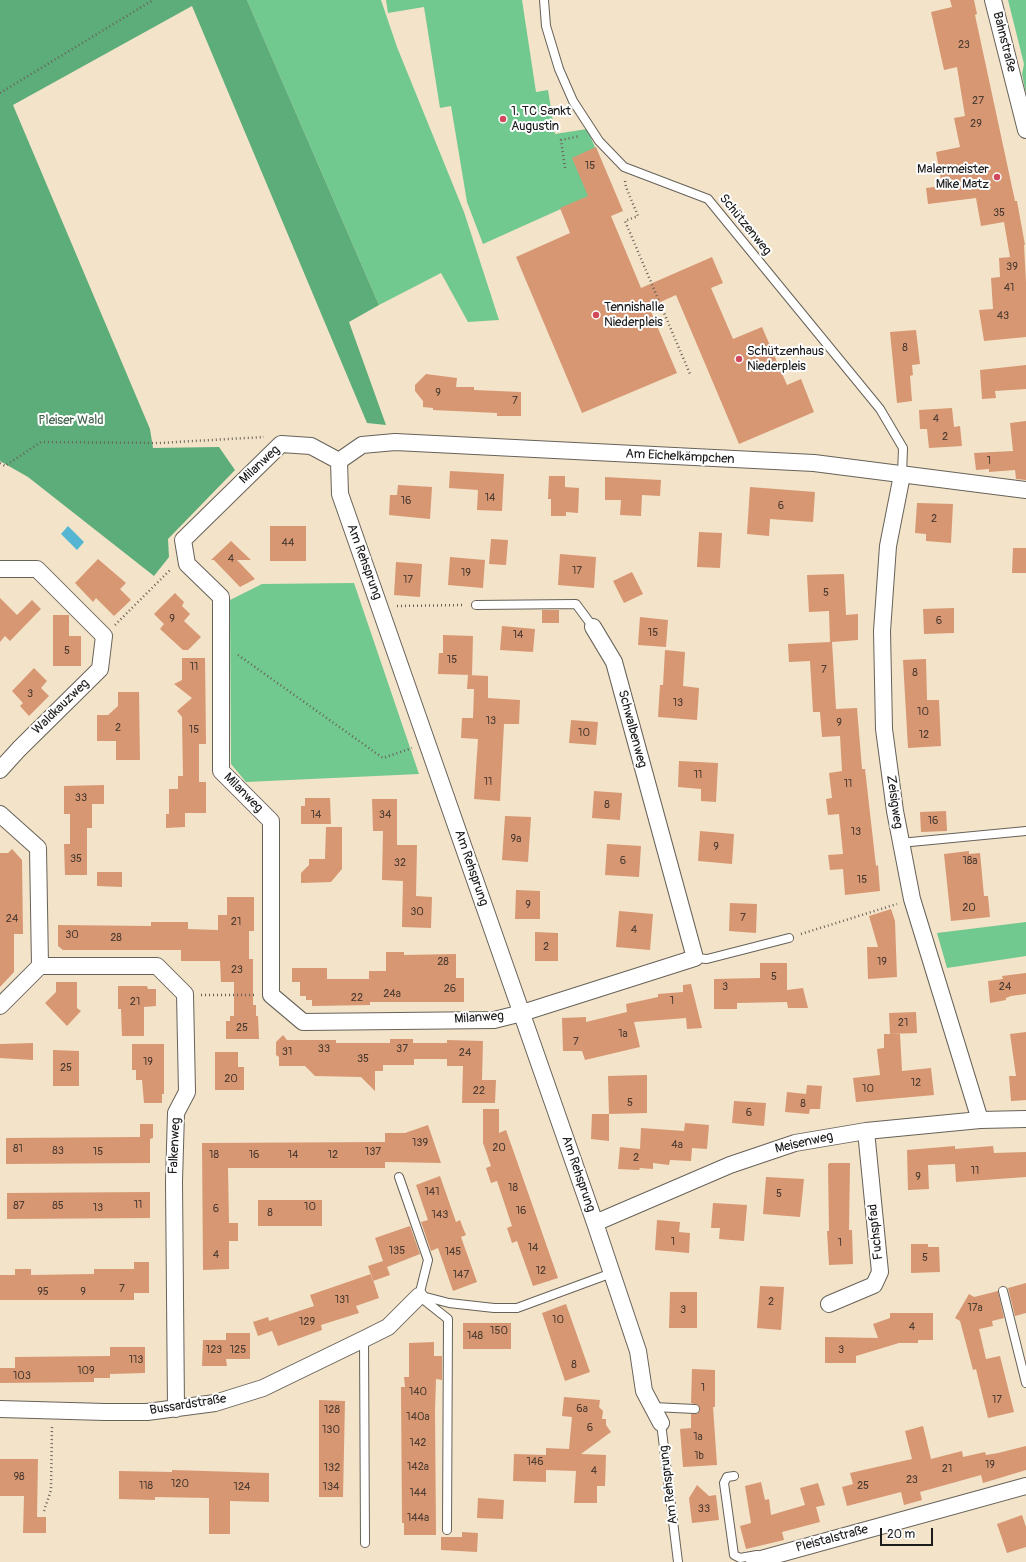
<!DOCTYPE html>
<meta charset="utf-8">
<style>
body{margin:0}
#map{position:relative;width:1026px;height:1562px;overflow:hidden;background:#f3e3c9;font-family:Pangolin,sans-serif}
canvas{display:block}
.scale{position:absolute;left:880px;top:1528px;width:53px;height:18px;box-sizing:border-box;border:2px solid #1c1c1c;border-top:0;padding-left:5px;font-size:12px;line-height:14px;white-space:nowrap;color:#1c1c1c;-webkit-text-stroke:3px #fff;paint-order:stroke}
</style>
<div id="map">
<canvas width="1026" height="1562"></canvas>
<div class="scale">20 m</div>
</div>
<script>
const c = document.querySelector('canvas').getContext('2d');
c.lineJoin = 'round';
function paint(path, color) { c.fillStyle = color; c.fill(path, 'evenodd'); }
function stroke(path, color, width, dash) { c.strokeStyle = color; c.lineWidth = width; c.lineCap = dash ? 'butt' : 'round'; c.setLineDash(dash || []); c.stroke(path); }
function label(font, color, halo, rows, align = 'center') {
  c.font = font + ' Pangolin,sans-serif'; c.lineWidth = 4; c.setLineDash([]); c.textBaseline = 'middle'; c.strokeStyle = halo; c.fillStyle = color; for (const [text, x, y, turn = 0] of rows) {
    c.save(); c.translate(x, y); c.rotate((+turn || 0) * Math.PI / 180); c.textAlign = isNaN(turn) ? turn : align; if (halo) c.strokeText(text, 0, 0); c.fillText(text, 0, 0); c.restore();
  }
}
const green = new Path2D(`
 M 247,0 L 381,0 L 397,47 L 464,212 L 499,320 L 468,322 L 441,273 L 379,305 Z
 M 386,0 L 522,0 L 536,92 L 548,90 L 555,134 L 587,129 L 612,186 L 483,244 L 467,202 L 451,106 L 440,108 L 424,7 L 388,13 Z
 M 1008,0 L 1026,0 L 1026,94 L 1022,74 L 1024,64 Z
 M 354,583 L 419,774 L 246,782 L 231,764 L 230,600 L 262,584 Z
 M 1026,922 L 1026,956 L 947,968 L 937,933 Z`);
const forest = new Path2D(`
 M 0,0 L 247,0 L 379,305 L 349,322 L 386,425 L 367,423 L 192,6 L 13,105 L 150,429 L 153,448 L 219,447 L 235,470 L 168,539 L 169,557 L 154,576 L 28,477 L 0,461 Z`);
const water = new Path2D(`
 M 68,526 L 84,542 L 77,550 L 61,534 Z`);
const building = new Path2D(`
 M 950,0 L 974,0 L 977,14 L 975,15 L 1015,201 L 1017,201 L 1025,245 L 1024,245 L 1026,282 L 1026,337 L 984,341 L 979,310 L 993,309 L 991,278 L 1000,277 L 999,258 L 1010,257 L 1004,222 L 981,226 L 976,198 L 928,204 L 926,188 L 942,186 L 936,152 L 960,147 L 954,118 L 965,116 L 957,67 L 944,70 L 931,12 L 952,7 Z
 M 596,147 L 623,211 L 611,216 L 641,288 L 712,257 L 723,283 L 711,288 L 733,339 L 762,327 L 787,385 L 801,379 L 814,412 L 739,444 L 676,295 L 649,307 L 677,373 L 582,413 L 516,257 L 570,233 L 560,208 L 588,196 L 572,158 Z
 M 916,330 L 920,364 L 912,365 L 913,375 L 910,376 L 912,401 L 897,403 L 890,332 Z
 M 1026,365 L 1026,389 L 995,391 L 996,398 L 982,399 L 980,370 Z
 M 426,374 L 457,378 L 456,387 L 474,387 L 474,390 L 521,392 L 521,416 L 497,416 L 497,413 L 433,410 L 433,408 L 423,407 L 423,401 L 415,391 L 415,385 Z
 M 952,408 L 954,427 L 960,426 L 962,446 L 929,448 L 927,429 L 920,429 L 919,410 Z
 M 1026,421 L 1026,480 L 1016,479 L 1015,470 L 989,472 L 989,469 L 976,470 L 974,453 L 1013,451 L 1010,423 Z
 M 450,471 L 504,474 L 502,511 L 477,510 L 478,490 L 449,488 Z
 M 549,476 L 565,476 L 565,487 L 579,488 L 578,513 L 566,512 L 566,516 L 551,516 L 551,499 L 548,499 Z
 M 605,477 L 661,480 L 660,496 L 642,495 L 641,516 L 620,515 L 621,500 L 605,500 Z
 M 398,485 L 432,487 L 430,519 L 389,515 L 390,495 L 397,495 Z
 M 750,487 L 815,492 L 813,522 L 770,519 L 769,536 L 747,534 Z
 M 917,503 L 953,504 L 951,543 L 926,541 L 926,534 L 915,533 Z
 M 270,526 L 306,526 L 306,561 L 270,561 Z
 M 699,532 L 722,533 L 720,568 L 697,567 Z
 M 491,539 L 508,540 L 506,565 L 489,564 Z
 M 231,541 L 251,560 L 237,560 L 255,579 L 240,587 L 214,560 L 211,560 Z
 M 1013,548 L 1026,548 L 1026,573 L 1012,573 Z
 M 560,554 L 596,557 L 594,588 L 558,585 Z
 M 450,557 L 485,560 L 483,588 L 448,585 Z
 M 98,559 L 126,583 L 120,589 L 131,600 L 114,616 L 96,598 L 93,602 L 75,583 Z
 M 396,562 L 422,564 L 420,597 L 394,595 Z
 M 632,572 L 643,594 L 624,603 L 613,581 Z
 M 844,574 L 846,615 L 858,614 L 858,640 L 832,642 L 836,709 L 857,708 L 862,769 L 865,769 L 876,866 L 878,865 L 880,891 L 845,895 L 843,869 L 830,870 L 828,855 L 843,854 L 839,814 L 828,815 L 826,799 L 832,798 L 829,773 L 842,771 L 840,736 L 822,737 L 820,712 L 813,712 L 810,661 L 789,662 L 788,644 L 830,642 L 829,611 L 809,612 L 807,575 Z
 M 175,593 L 184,602 L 182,606 L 190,614 L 184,621 L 201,637 L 188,650 L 183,650 L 160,629 L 164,624 L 154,614 Z
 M 0,598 L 17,615 L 32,600 L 41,609 L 10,641 L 5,636 L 0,642 Z
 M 954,608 L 954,633 L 924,634 L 923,609 Z
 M 542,610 L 559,610 L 559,623 L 542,623 Z
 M 53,615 L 69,615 L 69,636 L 81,636 L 81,666 L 53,666 Z
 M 640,617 L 668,620 L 666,647 L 638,645 Z
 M 502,626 L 535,629 L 533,652 L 500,650 Z
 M 443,635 L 473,636 L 472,675 L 438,674 L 439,653 L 443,653 Z
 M 665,650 L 685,652 L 683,686 L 699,688 L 697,720 L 658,717 L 660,685 L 663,685 Z
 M 182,658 L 205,658 L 206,744 L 199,744 L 199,782 L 206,782 L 206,813 L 185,813 L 185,827 L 166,828 L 166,814 L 169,814 L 169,789 L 178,789 L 178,776 L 183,776 L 182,717 L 177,711 L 192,698 L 174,684 L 182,680 Z
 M 926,659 L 927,700 L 939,700 L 941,746 L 908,748 L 903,660 Z
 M 34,668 L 47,681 L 41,688 L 49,696 L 29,716 L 20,706 L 23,703 L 12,691 Z
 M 468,675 L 488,676 L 488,698 L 520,700 L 519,724 L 504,724 L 500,801 L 474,799 L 478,739 L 461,738 L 462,718 L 473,718 L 474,689 L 467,689 Z
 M 118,692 L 139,692 L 140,760 L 116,760 L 116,741 L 97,741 L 97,715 L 108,715 L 118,706 Z
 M 571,720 L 598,722 L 596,745 L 569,743 Z
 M 679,761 L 718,763 L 716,802 L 701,801 L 701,789 L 678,787 Z
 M 104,785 L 104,804 L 92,804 L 92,828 L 87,828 L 87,875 L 65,875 L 64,844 L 70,844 L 70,814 L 64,814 L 64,786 Z
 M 594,791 L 622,793 L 620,820 L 592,818 Z
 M 305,798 L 330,798 L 331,824 L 301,824 L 301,806 L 305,806 Z
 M 372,799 L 397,799 L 397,845 L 417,845 L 416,896 L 432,897 L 431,928 L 402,927 L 403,881 L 382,880 L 383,831 L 373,831 Z
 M 946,811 L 947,831 L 921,832 L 920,812 Z
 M 505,816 L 531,817 L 528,862 L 502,860 Z
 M 326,827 L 342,827 L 342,869 L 331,882 L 301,883 L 301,873 L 309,865 L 309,859 L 325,859 Z
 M 700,831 L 734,834 L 732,864 L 698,861 Z
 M 607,844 L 641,846 L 639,877 L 605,875 Z
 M 12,849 L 22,860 L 23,934 L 14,934 L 14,972 L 0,987 L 0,853 L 8,853 Z
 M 969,851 L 969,854 L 980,853 L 984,896 L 988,896 L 990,917 L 951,921 L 944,854 Z
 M 97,872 L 122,872 L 122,887 L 97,886 Z
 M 516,890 L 540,891 L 540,919 L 515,919 Z
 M 227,897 L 254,897 L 254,931 L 249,931 L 249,959 L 253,959 L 253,1005 L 256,1005 L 256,1016 L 258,1016 L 259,1039 L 226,1039 L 226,1021 L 230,1021 L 230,1016 L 234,1016 L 234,982 L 221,982 L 220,961 L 181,961 L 181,950 L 63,950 L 58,946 L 58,925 L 151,926 L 151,922 L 188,922 L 188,929 L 218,930 L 218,915 L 227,915 Z
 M 730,903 L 757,904 L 756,933 L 729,931 Z
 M 891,909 L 895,921 L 897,977 L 868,979 L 867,947 L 878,947 L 869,916 Z
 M 619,911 L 653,914 L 650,950 L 616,947 Z
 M 535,932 L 558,933 L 558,961 L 535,961 Z
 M 386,952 L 404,952 L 404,955 L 456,954 L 456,978 L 464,978 L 464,1002 L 370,1002 L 370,1005 L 312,1006 L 312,1000 L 306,1000 L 306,996 L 300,996 L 300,982 L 292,982 L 292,968 L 327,968 L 327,979 L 369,979 L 369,971 L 386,971 Z
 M 760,963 L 787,963 L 787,990 L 803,988 L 808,1008 L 788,1008 L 787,1002 L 737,1003 L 737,1009 L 714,1009 L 714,979 L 760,978 Z
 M 1026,973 L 1026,994 L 1011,996 L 1006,998 L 1006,1000 L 990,1003 L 988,981 L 1003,979 L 1002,976 Z
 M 56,982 L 77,982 L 77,1008 L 81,1011 L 67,1026 L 45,1003 L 56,992 Z
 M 691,984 L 702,1028 L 687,1029 L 686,1018 L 634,1022 L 640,1047 L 585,1060 L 582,1051 L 563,1051 L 562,1018 L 586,1017 L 586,1022 L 627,1012 L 626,1004 L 658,997 L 658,994 L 683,992 L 683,985 Z
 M 118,986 L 147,986 L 148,989 L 156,989 L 156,1006 L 144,1007 L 144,1036 L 122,1036 L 121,1009 L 118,1009 Z
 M 916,1012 L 917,1033 L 890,1034 L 889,1013 Z
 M 1026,1032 L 1026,1100 L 1011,1101 L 1009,1076 L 1016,1076 L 1010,1034 Z
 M 884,1034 L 900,1034 L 902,1071 L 931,1068 L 934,1095 L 856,1102 L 853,1078 L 880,1075 L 877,1049 L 884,1048 Z
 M 283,1035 L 287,1040 L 336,1040 L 336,1043 L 390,1043 L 390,1039 L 413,1039 L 413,1043 L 447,1043 L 447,1040 L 483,1041 L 482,1080 L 496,1080 L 495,1103 L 462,1103 L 463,1066 L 447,1066 L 447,1059 L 414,1059 L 414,1065 L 383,1065 L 383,1071 L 375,1071 L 375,1091 L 361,1077 L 315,1076 L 305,1066 L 279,1066 L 279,1057 L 276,1055 L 276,1042 Z
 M 33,1043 L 33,1060 L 0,1058 L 0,1044 Z
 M 132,1044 L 164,1044 L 164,1094 L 162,1094 L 162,1103 L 144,1103 L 142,1080 L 136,1080 L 136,1070 L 132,1070 Z
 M 53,1050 L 79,1051 L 79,1086 L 53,1086 Z
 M 215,1052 L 238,1052 L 238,1067 L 244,1067 L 244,1090 L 215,1090 Z
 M 647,1075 L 647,1113 L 609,1114 L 608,1076 Z
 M 807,1085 L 822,1086 L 820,1109 L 810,1109 L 809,1114 L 785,1112 L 787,1092 L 806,1094 Z
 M 734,1101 L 766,1103 L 764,1126 L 732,1123 Z
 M 483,1109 L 499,1109 L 499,1133 L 506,1130 L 558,1278 L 533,1286 L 517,1241 L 512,1243 L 507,1228 L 512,1226 L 497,1181 L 491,1183 L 486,1168 L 491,1166 L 483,1143 Z
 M 592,1114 L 609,1114 L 609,1141 L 591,1139 Z
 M 685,1123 L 709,1125 L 707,1149 L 692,1148 L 691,1161 L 670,1160 L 669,1165 L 653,1163 L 653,1169 L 640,1168 L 639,1170 L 618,1169 L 620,1147 L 640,1149 L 641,1128 L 684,1131 Z
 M 140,1124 L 153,1124 L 153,1138 L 150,1139 L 150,1163 L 6,1164 L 6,1138 L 140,1137 Z
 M 428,1125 L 441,1163 L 385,1162 L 385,1168 L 228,1168 L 229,1223 L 238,1223 L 238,1241 L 229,1241 L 229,1269 L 203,1270 L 202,1143 L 385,1142 L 385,1133 L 405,1133 Z
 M 955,1146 L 955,1149 L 993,1146 L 994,1153 L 1026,1152 L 1026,1177 L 956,1182 L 955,1164 L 928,1165 L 929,1189 L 908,1190 L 907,1150 Z
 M 829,1163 L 850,1163 L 849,1230 L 852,1230 L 853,1264 L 829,1265 L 827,1231 L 829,1231 L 828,1165 Z
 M 440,1176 L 456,1222 L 460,1220 L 463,1228 L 466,1235 L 461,1237 L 477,1282 L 453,1291 L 438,1248 L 431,1251 L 421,1222 L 428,1220 L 416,1185 Z
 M 766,1177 L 804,1179 L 800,1217 L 763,1214 Z
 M 150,1192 L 150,1218 L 7,1219 L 7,1193 Z
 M 258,1200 L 322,1200 L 322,1226 L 258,1226 Z
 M 713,1203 L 747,1205 L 744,1241 L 719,1239 L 720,1228 L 711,1228 Z
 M 657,1220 L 680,1222 L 679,1232 L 690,1233 L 689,1253 L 655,1250 Z
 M 410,1226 L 420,1254 L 387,1267 L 390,1275 L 373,1281 L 368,1266 L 383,1261 L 375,1238 Z
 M 911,1244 L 928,1244 L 928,1247 L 939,1247 L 940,1272 L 911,1273 Z
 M 134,1262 L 149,1262 L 149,1293 L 134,1293 L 134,1300 L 0,1300 L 0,1275 L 15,1275 L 15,1269 L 31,1269 L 31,1275 L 94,1274 L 94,1269 L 134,1269 Z
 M 371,1274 L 379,1298 L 356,1306 L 359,1313 L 321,1325 L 322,1330 L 278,1346 L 272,1331 L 258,1336 L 253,1322 L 268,1317 L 269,1321 L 314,1306 L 310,1295 Z
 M 1026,1283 L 1026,1313 L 1015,1316 L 1008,1288 Z
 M 760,1286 L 784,1287 L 781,1330 L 757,1328 Z
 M 998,1291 L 1004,1318 L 992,1321 L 993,1326 L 979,1329 L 986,1359 L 1000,1356 L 1014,1412 L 988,1418 L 976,1369 L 973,1370 L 960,1321 L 955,1318 L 969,1294 L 974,1297 Z
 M 670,1292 L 697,1292 L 697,1328 L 669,1328 Z
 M 566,1304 L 590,1372 L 565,1381 L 542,1313 Z
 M 890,1313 L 933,1313 L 933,1340 L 918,1340 L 918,1343 L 899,1343 L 856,1356 L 856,1363 L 825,1363 L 825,1337 L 878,1338 L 873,1324 L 890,1318 Z
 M 463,1323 L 511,1323 L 511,1349 L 463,1349 Z
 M 226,1333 L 250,1333 L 250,1359 L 226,1359 L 227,1366 L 202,1366 L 203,1340 L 226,1340 Z
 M 434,1342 L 434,1356 L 442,1356 L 442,1380 L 436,1379 L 435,1411 L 436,1535 L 404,1535 L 404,1523 L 402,1523 L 401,1387 L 405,1387 L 404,1377 L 409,1377 L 409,1343 Z
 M 110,1347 L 145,1347 L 145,1373 L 110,1374 L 110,1378 L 94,1378 L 94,1382 L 0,1383 L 0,1368 L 15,1368 L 15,1357 L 110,1356 Z
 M 692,1369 L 715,1370 L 715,1407 L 713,1407 L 717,1465 L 683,1467 L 680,1429 L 691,1428 L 691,1414 L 697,1414 L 700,1410 L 698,1405 L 691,1403 Z
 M 564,1397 L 600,1400 L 599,1407 L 603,1411 L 602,1419 L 606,1419 L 606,1425 L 611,1432 L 581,1454 L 606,1455 L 605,1486 L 597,1486 L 597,1503 L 574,1503 L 576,1471 L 546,1470 L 546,1482 L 513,1481 L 514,1454 L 546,1455 L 546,1448 L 569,1449 L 572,1417 L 562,1416 Z
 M 319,1400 L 345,1401 L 343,1497 L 319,1497 Z
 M 923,1426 L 931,1459 L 962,1451 L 963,1457 L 985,1452 L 986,1455 L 998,1453 L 1026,1446 L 1026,1470 L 983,1483 L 981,1475 L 920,1492 L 922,1500 L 904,1505 L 901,1492 L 847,1506 L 842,1487 L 853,1484 L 850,1473 L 912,1459 L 905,1431 Z
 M 0,1459 L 38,1459 L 37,1517 L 46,1517 L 46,1533 L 23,1533 L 24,1496 L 0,1496 Z
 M 172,1470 L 269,1473 L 269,1502 L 230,1501 L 230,1534 L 209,1534 L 209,1498 L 155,1497 L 155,1500 L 119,1499 L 119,1471 L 172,1472 Z
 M 761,1482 L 765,1500 L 769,1499 L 771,1515 L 805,1505 L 800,1488 L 818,1483 L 825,1505 L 816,1507 L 820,1522 L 782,1532 L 784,1540 L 746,1549 L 740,1526 L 751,1523 L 745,1486 Z
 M 697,1485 L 709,1496 L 716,1495 L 719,1520 L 692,1523 L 689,1498 Z
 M 478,1498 L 504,1500 L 503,1519 L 477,1518 Z
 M 1022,1515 L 1026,1527 L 1026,1547 L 1007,1553 L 997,1524 Z
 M 462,1532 L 478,1533 L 477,1552 L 441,1550 L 441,1537 L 462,1537 Z`);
const path = new Path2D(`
 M 0,93 L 153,0
 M 565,168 L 561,140 L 580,136
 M 625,181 L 626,187 L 638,216 L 625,221 L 690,374
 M 0,463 L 5,466 L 41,442 L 159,443 L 264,437
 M 397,606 L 464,605
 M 115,625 L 171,569
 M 238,655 L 383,758 L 412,748
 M 801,934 L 897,904
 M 201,995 L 254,995
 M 44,1511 L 51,1490 L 52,1427`);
const service = new Path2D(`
 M 544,0 L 546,26 L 559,69 L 573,101 L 599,141 L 624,167 L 708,199 L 880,409 L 903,448 L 902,475
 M 476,605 L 576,604 L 593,627
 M 900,843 L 1026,831
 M 695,958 L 707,959 L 789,938
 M 399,1177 L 428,1260 L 419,1296
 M 1003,1291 L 1026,1383
 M 419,1296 L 448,1319 L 447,1530
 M 422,1296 L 449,1303 L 494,1308 L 517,1308 L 612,1273
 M 364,1339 L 365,1543
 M 653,1407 L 695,1409
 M 661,1423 L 678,1562
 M 734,1476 L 727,1477 L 724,1483 L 734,1555 L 740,1558 L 757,1555`);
const minor = new Path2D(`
 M 993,0 L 1026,130
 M 339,461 L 311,446 L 281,444 L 183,540 L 187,564 L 221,597 L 221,771 L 271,821 L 271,995 L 303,1022 L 494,1020 L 522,1013 L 695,958 L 614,662 L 593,627
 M 339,461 L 340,494 L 595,1223 L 638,1351 L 644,1391 L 661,1423
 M 339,461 L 362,445 L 395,442 L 814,463 L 1026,490
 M 902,475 L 888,546 L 882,631 L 884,729 L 895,811 L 912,899 L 980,1120
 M 0,569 L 37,569 L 104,636 L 100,669 L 19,749 L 0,770
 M 0,814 L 38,848 L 40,966
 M 0,1006 L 40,966 L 157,966 L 185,994 L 187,1092 L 176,1113 L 174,1181 L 176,1409
 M 595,1223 L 730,1165 L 795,1143 L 866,1131 L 980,1120 L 1026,1119
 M 829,1304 L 874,1285 L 880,1272 L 866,1131
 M 0,1409 L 105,1412 L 147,1412 L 215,1403 L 263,1388 L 364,1339 L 388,1327 L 419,1296
 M 754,1561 L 1026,1486`);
const markers = [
 [503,119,4,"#d1495b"],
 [997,177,4,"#d1495b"],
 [596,315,4,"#d1495b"],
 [739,359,4,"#d1495b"]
];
const numberNames = [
 ["23",964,45],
 ["27",978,101],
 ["29",976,124],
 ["15",590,166],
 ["35",999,213],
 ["39",1012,267],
 ["41",1009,288],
 ["43",1003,316],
 ["8",905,348],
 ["9",438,393],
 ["7",515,401],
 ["4",936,419],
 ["2",945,437],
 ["1",989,461],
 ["14",490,498],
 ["16",406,501],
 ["6",781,506],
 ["2",934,519],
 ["44",288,543],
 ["4",231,559],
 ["17",577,571],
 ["19",466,573],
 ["17",408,580],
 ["5",826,593],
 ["9",172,619],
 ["6",939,621],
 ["15",653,633],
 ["14",518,635],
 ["5",67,651],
 ["15",452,660],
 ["11",194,667],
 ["7",824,670],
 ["8",915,673],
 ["3",30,694],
 ["13",678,703],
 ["10",923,712],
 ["13",491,721],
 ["9",839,723],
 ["2",118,728],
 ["15",194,730],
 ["10",584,733],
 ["12",924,735],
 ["11",698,775],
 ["11",488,782],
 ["11",848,784],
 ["33",81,798],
 ["8",607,805],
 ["14",316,815],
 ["34",385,815],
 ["16",933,821],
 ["13",856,832],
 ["9a",516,839],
 ["9",716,847],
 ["35",76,859],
 ["6",623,861],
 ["18a",970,861],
 ["32",400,863],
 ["15",862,880],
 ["9",528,905],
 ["20",969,908],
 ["30",417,912],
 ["7",743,918],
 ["24",12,919],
 ["21",236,922],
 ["4",634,930],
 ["30",72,935],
 ["28",116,938],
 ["2",546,947],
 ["28",443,962],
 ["19",882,962],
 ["23",237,970],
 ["5",774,977],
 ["3",725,987],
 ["24",1005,987],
 ["26",450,989],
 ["24a",392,994],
 ["22",357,998],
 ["1",672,1001],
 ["21",135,1002],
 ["21",903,1023],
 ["25",242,1028],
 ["1a",623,1034],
 ["7",576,1042],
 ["33",324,1049],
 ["37",402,1049],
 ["31",287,1052],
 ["24",465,1053],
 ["35",363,1059],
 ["19",148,1062],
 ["25",66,1068],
 ["20",231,1079],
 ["12",916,1083],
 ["10",868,1089],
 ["22",479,1091],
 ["5",630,1103],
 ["8",803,1104],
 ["6",749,1113],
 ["139",420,1143],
 ["4a",677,1145],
 ["20",499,1148],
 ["81",18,1149],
 ["83",58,1151],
 ["15",98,1152],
 ["137",373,1152],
 ["18",214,1155],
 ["16",254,1155],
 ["14",293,1155],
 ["12",333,1155],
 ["2",636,1158],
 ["11",975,1171],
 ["9",918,1177],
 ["18",513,1188],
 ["141",432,1192],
 ["5",779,1194],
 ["11",138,1205],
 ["87",19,1206],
 ["85",58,1206],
 ["10",310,1207],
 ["13",98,1208],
 ["6",216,1209],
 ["16",521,1211],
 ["8",270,1213],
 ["143",440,1215],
 ["1",673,1242],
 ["1",840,1243],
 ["14",533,1248],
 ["135",397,1251],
 ["145",453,1252],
 ["4",216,1255],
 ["5",925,1258],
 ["12",541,1271],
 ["147",461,1275],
 ["7",122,1289],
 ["95",43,1292],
 ["9",83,1292],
 ["131",342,1300],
 ["2",771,1302],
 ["17a",975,1308],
 ["3",683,1310],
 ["10",558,1320],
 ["129",307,1322],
 ["4",912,1327],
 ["150",499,1331],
 ["148",475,1336],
 ["123",214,1350],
 ["125",238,1350],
 ["3",841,1350],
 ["113",136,1360],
 ["8",574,1365],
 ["109",86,1371],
 ["103",22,1376],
 ["1",703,1388],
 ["140",418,1392],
 ["17",997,1400],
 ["6a",582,1409],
 ["128",332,1410],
 ["140a",418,1417],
 ["6",590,1428],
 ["130",331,1430],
 ["1a",698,1437],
 ["142",418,1443],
 ["1b",699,1456],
 ["146",535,1462],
 ["19",990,1465],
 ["142a",418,1467],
 ["132",332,1468],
 ["21",947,1469],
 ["4",594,1471],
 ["98",19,1477],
 ["23",912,1480],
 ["120",180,1484],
 ["118",146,1486],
 ["25",863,1486],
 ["124",242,1487],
 ["134",331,1487],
 ["144",418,1493],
 ["33",704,1509],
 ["144a",418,1518]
];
const streetNames = [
 ["Bahnstraße",1004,42,76],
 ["Schützenweg",745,225,51],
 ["Am Eichelkämpchen",680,457,3],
 ["Milanweg",260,465,-43],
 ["Am Rehsprung",364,562,70],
 ["Waldkauzweg",61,707,-44],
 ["Schwalbenweg",632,729,75],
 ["Milanweg",243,793,45],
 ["Zeisigweg",894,802,82],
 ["Am Rehsprung",471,868,71],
 ["Milanweg",479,1018,-4],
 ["Meisenweg",804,1143,-13],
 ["Falkenweg",175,1146,-87],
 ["Am Rehsprung",578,1174,71],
 ["Fuchspfad",876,1232,-96],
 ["Bussardstraße",188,1405,-9],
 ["Am Rehsprung",669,1485,-97],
 ["Pleistalstraße",832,1539,-15]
];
const poiNames = [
 ["1. TC Sankt",511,112],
 ["Augustin",511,127],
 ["Malermeister",989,170,"right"],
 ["Mike Matz",989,185,"right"],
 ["Tennishalle",604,308],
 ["Niederpleis",604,323],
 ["Schützenhaus",747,352],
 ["Niederpleis",747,367]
];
const parkNames = [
 ["Pleiser Wald",71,421]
];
paint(green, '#72c98f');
paint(forest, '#5dad7a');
paint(water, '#54b6d2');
paint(building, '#d79772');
stroke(service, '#676259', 10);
stroke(minor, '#676259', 18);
stroke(path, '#676259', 2.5, [1, 3]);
stroke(service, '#fff', 8);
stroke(minor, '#fff', 16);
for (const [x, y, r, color] of markers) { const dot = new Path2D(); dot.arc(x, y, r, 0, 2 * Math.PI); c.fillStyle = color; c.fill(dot); stroke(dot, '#fff', 1.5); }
label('11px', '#4b3b32', null, numberNames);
label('13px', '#1c1c1c', '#fff', streetNames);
label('13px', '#1c1c1c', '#fff', poiNames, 'left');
label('13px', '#3e614a', '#fff', parkNames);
</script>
